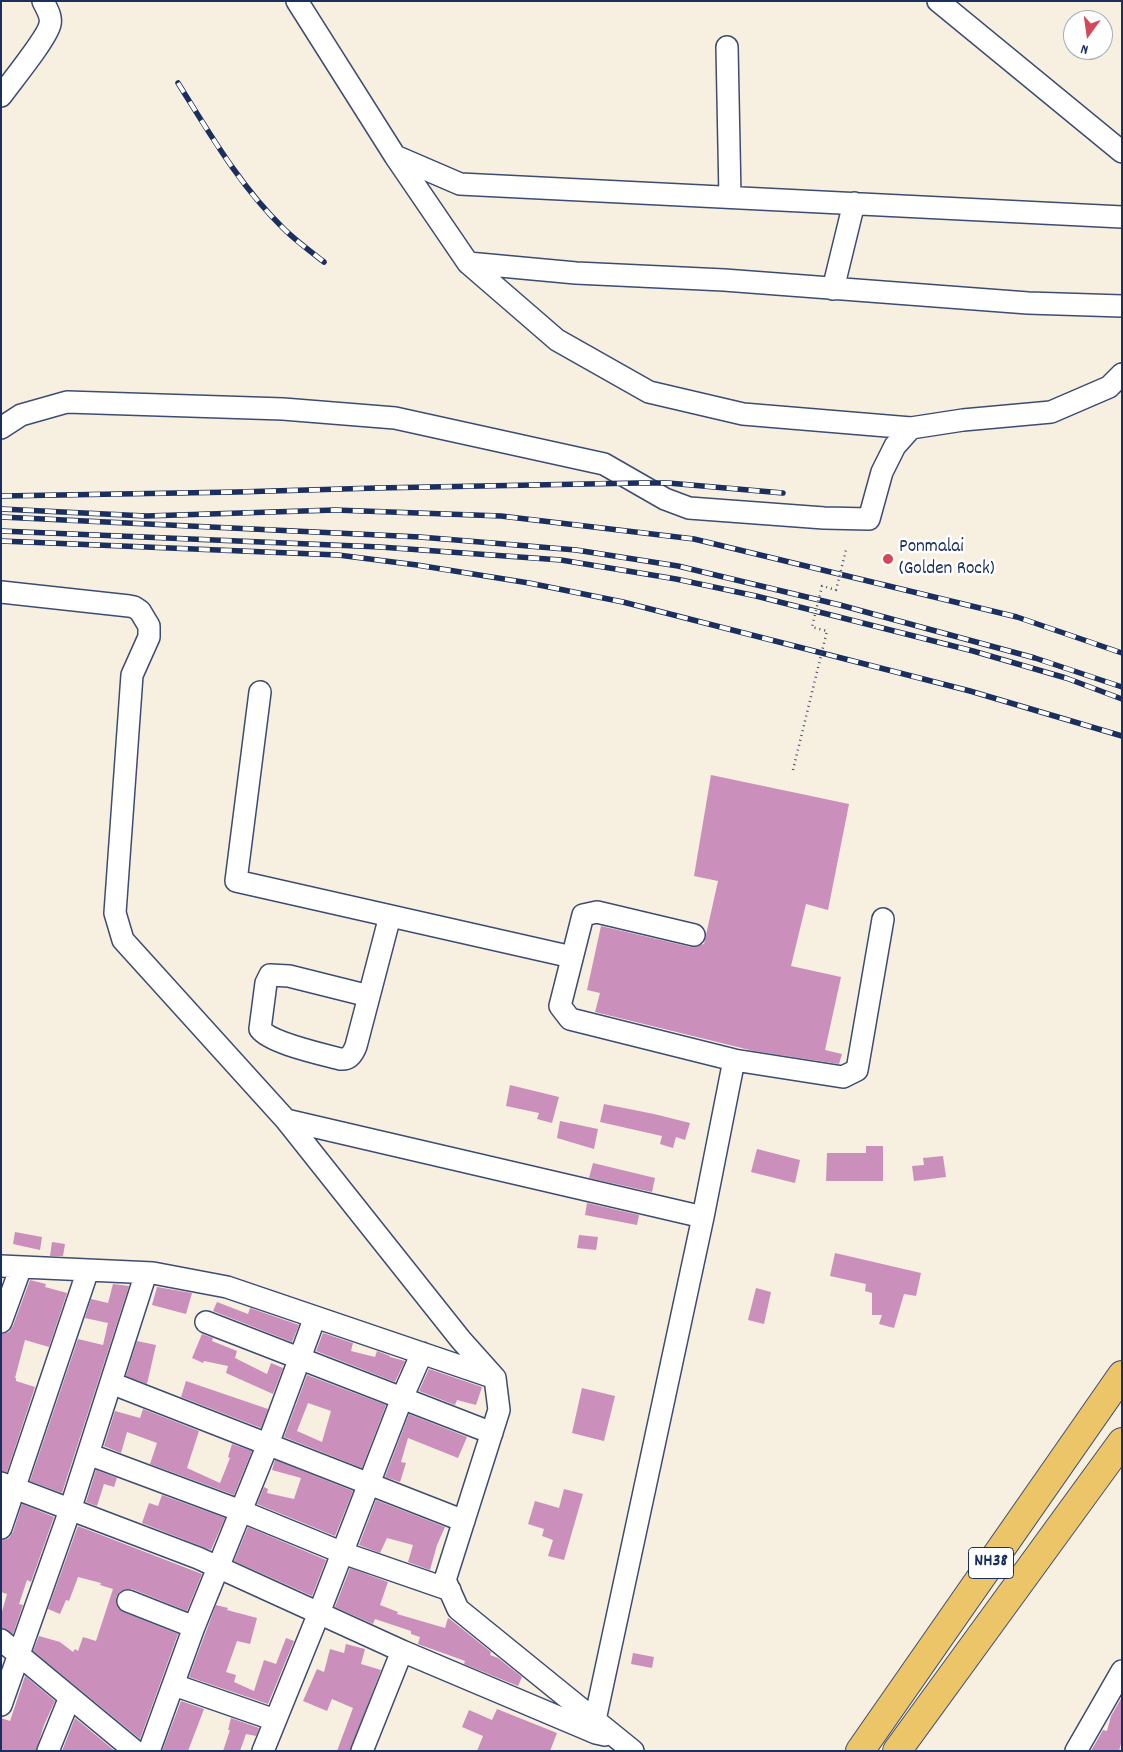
<!DOCTYPE html>
<style>
body{margin:0}
#map{position:relative;width:1123px;height:1752px;overflow:hidden;background:#f7efe0;font-family:Dekko,sans-serif}
canvas{display:block}
.frame{position:absolute;inset:0;border:2px solid #1b2f5e;pointer-events:none}
.north{position:absolute;left:1063px;top:10px;width:50px;height:50px;box-sizing:border-box;background:#fff;border:1px solid #a4acbf;border-radius:50%;rotate:194deg;font-size:14px;font-weight:700;line-height:20px;text-align:center;color:#1b2f5e}
.north::after{content:'';display:block;margin:auto;width:18px;height:22px;background:#d1495b;clip-path:polygon(50% 0,100% 100%,50% 72%,0 100%)}
</style>
<div id="map">
<canvas width="1123" height="1752"></canvas>
<div class="frame"></div>
<div class="north">N</div>
</div>
<script>
const c = document.querySelector('canvas').getContext('2d');
c.lineJoin = 'round';
function paint(path, color) { c.fillStyle = color; c.fill(path, 'evenodd'); }
function stroke(path, color, width, dash) { c.strokeStyle = color; c.lineWidth = width; c.lineCap = dash ? 'butt' : 'round'; c.setLineDash(dash || []); c.stroke(path); }
function label(font, color, halo, rows, align = 'center') {
  c.font = font + ' Dekko,sans-serif'; c.lineWidth = 5; c.setLineDash([]); c.textBaseline = 'middle'; c.strokeStyle = halo; c.fillStyle = color; for (const [text, x, y, turn = 0] of rows) {
    c.save(); c.translate(x, y); c.rotate((+turn || 0) * Math.PI / 180); c.textAlign = isNaN(turn) ? turn : align; if (halo) c.strokeText(text, 0, 0); c.fillText(text, 0, 0); c.restore();
  }
}
const building = new Path2D(`
 M 711,775 L 849,804 L 828,910 L 806,904 L 791,966 L 841,977 L 825,1050 L 842,1054 L 839,1064 L 754,1051 L 595,1012 L 600,993 L 587,990 L 601,926 L 691,947 L 704,944 L 718,881 L 694,876 Z
 M 510,1085 L 559,1097 L 552,1123 L 537,1119 L 539,1113 L 506,1106 Z
 M 604,1104 L 654,1114 L 690,1123 L 685,1140 L 676,1137 L 673,1148 L 660,1144 L 662,1136 L 600,1122 Z
 M 560,1121 L 598,1129 L 594,1149 L 557,1138 Z
 M 866,1146 L 883,1146 L 883,1181 L 826,1181 L 827,1153 L 866,1153 Z
 M 757,1149 L 800,1160 L 795,1183 L 751,1172 Z
 M 943,1156 L 946,1177 L 914,1181 L 912,1166 L 924,1165 L 923,1158 Z
 M 593,1163 L 655,1178 L 652,1192 L 589,1178 Z
 M 587,1203 L 639,1215 L 637,1225 L 585,1215 Z
 M 15,1232 L 42,1237 L 40,1250 L 13,1244 Z
 M 579,1235 L 598,1237 L 596,1250 L 577,1248 Z
 M 52,1242 L 65,1244 L 63,1256 L 50,1256 Z
 M 835,1253 L 921,1273 L 916,1296 L 904,1294 L 894,1328 L 879,1324 L 882,1315 L 872,1315 L 872,1293 L 865,1291 L 866,1284 L 830,1276 Z
 M 30,1280 L 46,1284 L 45,1287 L 67,1293 L 49,1347 L 25,1340 L 15,1378 L 16,1378 L 16,1381 L 35,1387 L 7,1472 L 1,1471 L 1,1334 L 9,1332 L 13,1326 Z
 M 113,1284 L 129,1286 L 62,1493 L 30,1481 L 78,1339 L 103,1345 L 108,1323 L 85,1318 L 91,1299 L 108,1303 Z
 M 157,1287 L 192,1293 L 186,1314 L 152,1305 Z
 M 756,1288 L 771,1292 L 764,1324 L 748,1320 Z
 M 217,1302 L 248,1314 L 250,1308 L 299,1325 L 292,1342 L 213,1311 Z
 M 323,1333 L 353,1343 L 351,1351 L 375,1357 L 377,1351 L 390,1356 L 390,1357 L 405,1361 L 395,1382 L 316,1351 Z
 M 202,1334 L 213,1338 L 212,1341 L 237,1351 L 235,1358 L 267,1374 L 271,1363 L 283,1368 L 273,1394 L 226,1373 L 228,1366 L 204,1361 L 203,1363 L 192,1358 Z
 M 137,1341 L 156,1345 L 147,1384 L 126,1376 Z
 M 429,1369 L 482,1387 L 476,1405 L 457,1400 L 455,1405 L 419,1391 Z
 M 307,1375 L 386,1405 L 362,1468 L 284,1437 ZM 308,1403 L 331,1411 L 322,1442 L 297,1431 Z
 M 186,1381 L 268,1409 L 261,1428 L 181,1397 Z
 M 582,1388 L 615,1396 L 604,1441 L 572,1433 Z
 M 143,1409 L 199,1431 L 187,1468 L 220,1483 L 230,1458 L 228,1457 L 232,1444 L 252,1451 L 234,1495 L 150,1464 L 157,1443 L 127,1432 L 121,1453 L 104,1446 L 115,1411 L 140,1418 Z
 M 409,1414 L 467,1437 L 458,1458 L 408,1438 L 401,1462 L 406,1463 L 400,1482 L 385,1477 Z
 M 275,1460 L 353,1491 L 335,1536 L 257,1504 L 264,1487 L 268,1489 L 267,1493 L 294,1499 L 301,1478 L 272,1470 Z
 M 96,1470 L 117,1478 L 114,1487 L 104,1484 L 97,1506 L 86,1502 Z
 M 564,1489 L 583,1494 L 564,1560 L 548,1556 L 553,1540 L 542,1536 L 544,1529 L 528,1524 L 535,1501 L 559,1508 Z
 M 162,1495 L 225,1518 L 211,1550 L 142,1523 L 149,1503 L 158,1506 Z
 M 376,1500 L 445,1527 L 437,1545 L 430,1570 L 408,1562 L 413,1545 L 387,1538 L 380,1553 L 359,1545 Z
 M 22,1504 L 54,1517 L 31,1582 L 27,1580 L 19,1604 L 23,1605 L 13,1634 L 1,1628 L 1,1615 L 7,1594 L 1,1592 L 1,1541 L 9,1538 L 13,1532 Z
 M 78,1526 L 202,1574 L 187,1611 L 132,1589 L 127,1589 L 121,1591 L 116,1597 L 116,1602 L 118,1608 L 123,1612 L 178,1634 L 140,1739 L 33,1651 L 39,1636 L 60,1642 L 73,1652 L 75,1649 L 78,1651 L 83,1637 L 96,1641 L 113,1589 L 100,1585 L 101,1583 L 78,1577 L 69,1601 L 66,1600 L 60,1614 L 48,1609 Z
 M 248,1527 L 326,1560 L 312,1596 L 234,1561 Z
 M 350,1568 L 388,1582 L 380,1605 L 398,1612 L 397,1614 L 445,1628 L 448,1618 L 451,1620 L 491,1652 L 490,1655 L 498,1658 L 522,1677 L 518,1686 L 464,1664 L 465,1661 L 418,1644 L 420,1637 L 411,1634 L 411,1631 L 375,1619 L 373,1624 L 335,1607 Z
 M 216,1605 L 228,1608 L 227,1610 L 257,1618 L 250,1644 L 237,1641 L 226,1672 L 236,1675 L 234,1682 L 254,1691 L 264,1660 L 276,1664 L 286,1638 L 294,1641 L 268,1704 L 189,1677 Z
 M 346,1644 L 365,1649 L 361,1664 L 381,1670 L 350,1751 L 337,1751 L 353,1708 L 332,1699 L 327,1711 L 303,1701 L 317,1669 L 324,1672 L 330,1649 L 344,1653 Z
 M 633,1653 L 654,1657 L 652,1668 L 631,1664 Z
 M 25,1676 L 55,1701 L 44,1725 L 36,1751 L 1,1751 L 1,1718 L 10,1721 Z
 M 1122,1697 L 1122,1740 L 1119,1751 L 1091,1751 L 1103,1730 L 1107,1731 L 1111,1716 Z
 M 181,1701 L 204,1709 L 188,1751 L 162,1751 Z
 M 497,1709 L 557,1733 L 550,1751 L 477,1751 L 483,1736 L 462,1727 L 469,1710 L 492,1720 Z
 M 75,1718 L 115,1751 L 62,1751 Z
 M 231,1718 L 259,1728 L 256,1736 L 246,1734 L 240,1751 L 223,1751 L 230,1730 L 228,1730 Z`);
const minor = new Path2D(`
 M 297,1 L 395,156 L 460,184 L 1122,217
 M 938,1 L 1122,152
 M 727,47 L 730,197
 M 1,96 C 11,82 48,37 50,24 C 52,16 46,8 43,1
 M 395,156 L 468,263 L 557,340 L 649,392 L 743,414 L 911,428
 M 468,263 L 576,273 L 724,280 L 1028,303 L 1122,306
 M 833,289 L 854,203
 M 1,428 L 21,415 L 67,402 L 283,409 L 395,418 L 604,464 L 665,499 L 689,508 L 824,518 L 869,519 L 882,472 L 895,446 L 911,428 L 963,420 L 1051,412 L 1109,387 L 1122,374
 M 1,592 L 129,606 L 134,607 L 140,611 L 149,626 L 149,637 L 132,675 L 115,913 L 123,940 L 286,1120 L 461,1340 L 495,1378
 M 260,692 L 236,881 L 572,957
 M 369,996 L 289,976 L 270,975 L 266,983 L 260,1029 C 270,1043 322,1054 340,1059 C 349,1060 353,1054 356,1046 L 390,916
 M 734,1060 L 843,1077 L 857,1070 L 883,919
 M 286,1120 L 703,1217
 M 1,1266 L 153,1273 L 227,1287 L 495,1378 L 499,1410 L 445,1580 L 458,1609 L 633,1751
 M 146,1273 L 88,1454 L 241,1511 L 343,1553 L 450,1590
 M 1,1322 L 21,1267
 M 206,1322 L 492,1433
 M 111,1383 L 464,1521
 M 1,1483 L 198,1558 L 402,1651 L 596,1733 L 605,1735
 M 1,1528 L 88,1270
 M 128,1601 L 194,1627
 M 1,1640 L 135,1751
 M 174,1685 L 275,1720
 M 1,1705 L 70,1510 L 88,1454
 M 595,1720 L 703,1217 L 734,1060 L 570,1019 L 560,1006 L 583,915 L 597,912 L 694,935
 M 48,1751 L 70,1697
 M 149,1751 L 194,1627 L 268,1444 L 315,1317
 M 263,1751 L 319,1613 L 402,1398 L 422,1353
 M 362,1751 L 402,1651
 M 1076,1751 L 1122,1671`);
const highway = new Path2D(`
 M 860,1751 L 1122,1375
 M 897,1751 L 1122,1442`);
const rail = new Path2D(`
 M 178,83 C 210,134 240,186 283,228 C 295,240 310,251 324,262
 M 1,496 L 237,492 L 377,488 L 638,483 L 668,483 L 783,493
 M 1,509 L 146,516 L 335,510 L 501,516 L 694,539 L 1017,617 L 1122,653
 M 1,517 L 420,537 L 576,550 L 678,566 L 840,605 L 1035,658 L 1122,687
 M 1,531 L 380,547 L 561,560 L 676,579 L 756,596 L 973,651 L 1066,678 L 1122,699
 M 1,541 L 338,555 L 417,565 L 529,583 L 623,602 L 970,691 L 1122,736`);
const pathBridge = new Path2D(`
 M 793,770 L 827,631 L 812,627 L 822,586 L 836,590 L 846,550`);
const markers = [
 [888,559,6,"#d1495b"]
];
const shields = [
 [991,1563,45]
];
const shieldNames = [
 ["NH38",991,1563]
];
const poiNames = [
 ["Ponmalai",899,548],
 ["(Golden Rock)",899,570]
];
paint(building, '#ca8fbb');
stroke(minor, '#3c4c72', 24);
stroke(highway, '#3c4c72', 30);
stroke(minor, '#fff', 21);
stroke(highway, '#edc569', 28);
stroke(rail, '#1b2f5e', 5.5);
stroke(rail, '#fff', 4, [11]);
stroke(pathBridge, '#3c4c72', 2.5, [1, 4]);
for (const [x, y, r, color] of markers) { const dot = new Path2D(); dot.arc(x, y, r, 0, 2 * Math.PI); c.fillStyle = color; c.fill(dot); stroke(dot, '#fff', 2); }
for (const [x, y, w] of shields) { const box = new Path2D(); box.roundRect(x - w / 2, y - 15.5, w, 31, 4); c.fillStyle = '#fff'; c.fill(box); stroke(box, '#1b2f5e', 1); }
label('bold 18px', '#1b2f5e', null, shieldNames);
label('19px', '#1b2f5e', '#fff', poiNames, 'left');
</script>
